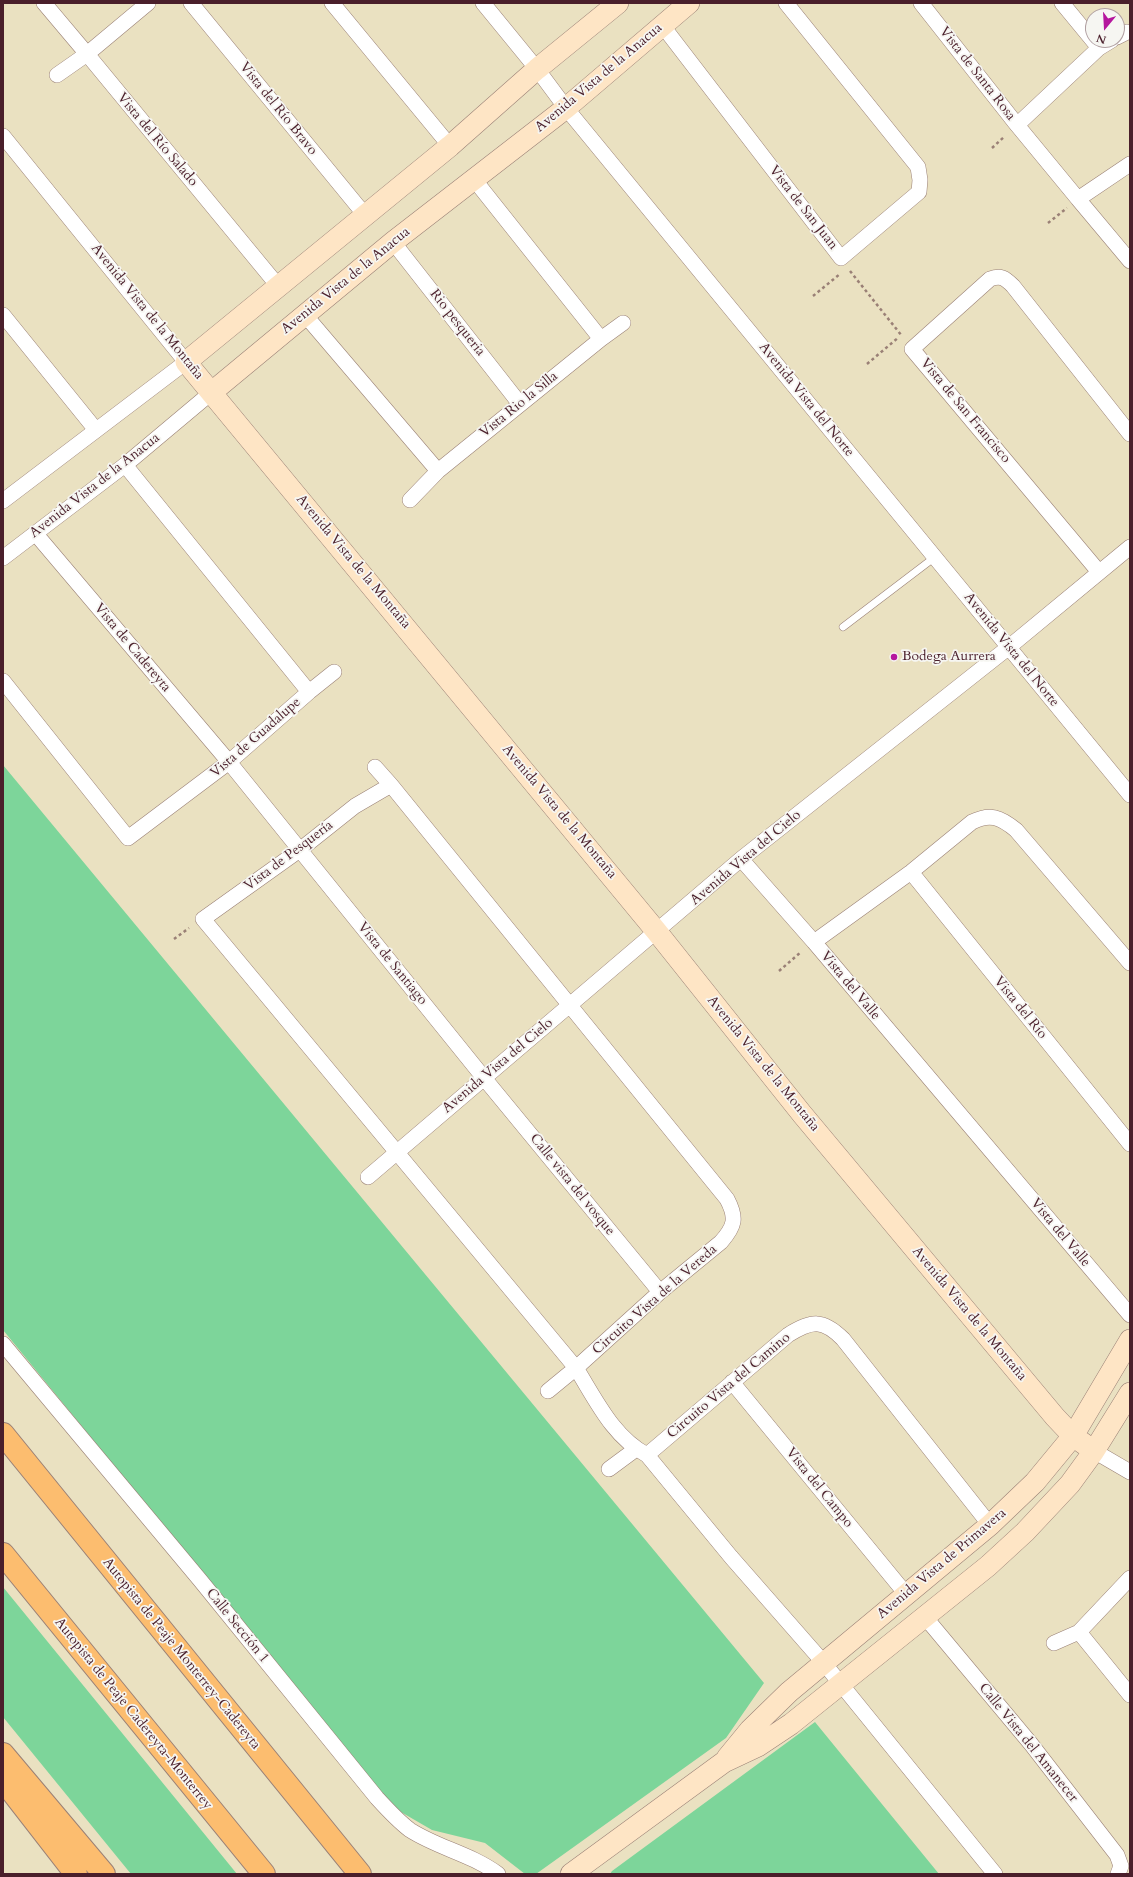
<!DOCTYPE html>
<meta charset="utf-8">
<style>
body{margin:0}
#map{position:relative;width:1133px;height:1877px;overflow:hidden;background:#eae1c1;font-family:Cardo,serif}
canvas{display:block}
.frame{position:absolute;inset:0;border:4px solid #4a1f2b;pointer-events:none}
.north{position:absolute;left:1085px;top:8px;width:40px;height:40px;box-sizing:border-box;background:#f6f6f2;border:1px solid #b1a0a2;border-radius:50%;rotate:198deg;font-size:11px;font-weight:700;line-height:16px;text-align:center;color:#4a1f2b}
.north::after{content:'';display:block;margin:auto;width:14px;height:18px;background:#b5179e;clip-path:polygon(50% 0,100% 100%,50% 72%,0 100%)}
</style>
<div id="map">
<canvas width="1133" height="1877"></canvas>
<div class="frame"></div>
<div class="north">N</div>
</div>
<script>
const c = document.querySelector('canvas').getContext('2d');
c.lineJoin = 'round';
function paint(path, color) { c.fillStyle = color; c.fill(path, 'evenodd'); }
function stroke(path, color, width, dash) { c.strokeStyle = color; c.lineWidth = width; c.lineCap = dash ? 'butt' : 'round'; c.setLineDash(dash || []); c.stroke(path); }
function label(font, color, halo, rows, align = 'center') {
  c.font = font + ' Cardo,serif'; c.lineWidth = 3.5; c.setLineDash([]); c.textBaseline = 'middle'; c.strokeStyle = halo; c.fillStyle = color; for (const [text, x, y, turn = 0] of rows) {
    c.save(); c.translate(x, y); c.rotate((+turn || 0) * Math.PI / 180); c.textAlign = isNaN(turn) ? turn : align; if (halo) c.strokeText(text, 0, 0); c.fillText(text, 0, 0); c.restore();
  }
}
const green = new Path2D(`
 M 3,765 L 764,1683 L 726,1738 L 536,1874 L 525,1874 L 485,1843 L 432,1830 L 394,1808 L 3,1330 Z
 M 3,1587 L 237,1874 L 131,1874 L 3,1717 Z
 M 815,1722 L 939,1874 L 610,1874 L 612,1871 Z`);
const path = new Path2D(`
 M 992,148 L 1005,136
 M 1048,223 L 1067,208
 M 850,271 L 902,336
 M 813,296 L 840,274
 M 867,364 L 899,337
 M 174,939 L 189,928
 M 779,971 L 801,952`);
const lane = new Path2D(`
 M 843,627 L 935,557`);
const street = new Path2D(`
 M 44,3 L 87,54 L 57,75
 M 148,3 L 87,54 L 279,287
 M 191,3 L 365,215
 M 332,3 L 450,146
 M 483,3 L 537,69 L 566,108 L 1130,795
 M 921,3 L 1017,125 L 1099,48 L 1062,3
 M 662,25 L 841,258 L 919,192 L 920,180 L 918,167 L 786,3
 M 1117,37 L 1127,32
 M 1099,48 L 1112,40
 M 1017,125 L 1078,199
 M 3,136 L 186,362 L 3,501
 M 1130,164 L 1078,199 L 1130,261
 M 393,242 L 520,404
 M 3,315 L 96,430
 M 305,315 L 438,471 L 601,339 L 473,178
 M 601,339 L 623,323
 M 410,500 L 438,471
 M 35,533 L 229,762 L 484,1078 L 660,1292
 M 3,558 L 125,465 L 212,392
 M 1099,572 L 912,349 L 990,279 C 1001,275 1005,278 1013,286 L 1130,434
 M 3,681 L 128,838 L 229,762 L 309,692 L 125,465
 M 309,692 L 334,672
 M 375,767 L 391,785
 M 391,785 L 727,1199 C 737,1218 735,1226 721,1242 L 660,1292 L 576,1368 L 203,919 L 301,849 L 355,806 Z
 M 741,859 L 814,942
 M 911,872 L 1130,1144
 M 1130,963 L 1016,830 C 1000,817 990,813 972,822 L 911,872 L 814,942 L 1130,1315
 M 368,1177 L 741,859 L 1009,647 L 1130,547
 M 3,1344 L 200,1580 L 377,1798 C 387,1809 398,1821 410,1830 C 438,1848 471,1854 498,1874
 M 732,1382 L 906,1594
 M 548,1391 L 576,1368 C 596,1400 613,1437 647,1455
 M 1094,1451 L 1130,1472
 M 609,1469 L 636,1449
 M 990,1525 L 843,1339 C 823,1319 812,1320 788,1335 L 647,1455 L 731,1557 L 823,1662 L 995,1874
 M 1130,1578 L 1079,1632 L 1130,1695
 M 925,1617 L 1031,1744 L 1117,1855 L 1121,1866 L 1118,1874
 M 1054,1643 L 1079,1632`);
const secondary = new Path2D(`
 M 618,3 L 537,69 L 450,146 L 186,362 L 657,932 L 802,1114 L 1055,1417 L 1073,1436 L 1094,1451
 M 212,392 L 393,242 L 566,108 L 689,3
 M 727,1758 L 750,1730 L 789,1692 L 990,1525 L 1035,1482 L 1073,1436 L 1130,1340
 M 571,1874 L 724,1762 L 758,1746 L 791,1724 L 988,1566 L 1025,1532 L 1070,1484 L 1094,1451 L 1130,1393`);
const primary = new Path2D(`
 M 3,1754 L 104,1874
 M 3,1780 L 76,1874`);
const highway = new Path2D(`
 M 3,1434 L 360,1874
 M 3,1554 L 264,1874`);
const markers = [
 [894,657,4,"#b5179e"]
];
const streetNames = [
 ["Vista de Santa Rosa",977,74,52],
 ["Avenida Vista de la Anacua",599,78,-40],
 ["Vista del Río Bravo",278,109,51],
 ["Vista del Río Salado",157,140,50],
 ["Vista de San Juan",803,208,52],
 ["Avenida Vista de la Anacua",346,281,-39],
 ["Avenida Vista de la Montaña",147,312,51],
 ["Rio pesqueria",457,323,52],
 ["Avenida Vista del Norte",806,400,51],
 ["Vista Rio la Silla",519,405,-39],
 ["Vista de San Francisco",965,411,50],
 ["Avenida Vista de la Anacua",95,486,-38],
 ["Avenida Vista de la Montaña",353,562,50],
 ["Vista de Cadereyta",132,648,50],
 ["Avenida Vista del Norte",1011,650,51],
 ["Vista de Guadalupe",256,738,-41],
 ["Avenida Vista de la Montaña",559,812,50],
 ["Vista de Pesquería",289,856,-37],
 ["Avenida Vista del Cielo",746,858,-40],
 ["Vista de Santiago",392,964,51],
 ["Vista del Valle",850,986,50],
 ["Vista del Río",1020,1008,51],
 ["Avenida Vista de la Montaña",763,1064,51],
 ["Avenida Vista del Cielo",498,1066,-40],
 ["Calle vista del vosque",572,1185,51],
 ["Vista del Valle",1060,1233,50],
 ["Circuito Vista de la Vereda",655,1300,-41],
 ["Avenida Vista de la Montaña",969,1314,50],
 ["Circuito Vista del Camino",729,1386,-40],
 ["Vista del Campo",819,1488,51],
 ["Avenida Vista de Primavera",942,1564,-40],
 ["Calle Sección 1",237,1626,51],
 ["Autopista de Peaje Monterrey-Cadereyta",181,1654,51],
 ["Autopista de Peaje Cadereyta-Monterrey",133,1714,51],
 ["Calle Vista del Amanecer",1028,1743,51]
];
const poiNames = [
 ["Bodega Aurrera",902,657]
];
paint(green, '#7dd59a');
stroke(lane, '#9a8076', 8);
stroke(street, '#9a8076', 16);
stroke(secondary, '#9a8076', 22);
stroke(primary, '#9a8076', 24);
stroke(highway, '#9a8076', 24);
stroke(path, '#9a8076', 2.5, [3, 3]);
stroke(lane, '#fff', 7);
stroke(street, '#fff', 15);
stroke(secondary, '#fee5c5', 21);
stroke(primary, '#fcbd6f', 22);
stroke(highway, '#fcbd6f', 22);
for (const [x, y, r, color] of markers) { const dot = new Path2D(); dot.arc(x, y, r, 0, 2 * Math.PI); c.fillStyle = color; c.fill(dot); stroke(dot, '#f6f6f2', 1.5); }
label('14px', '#4a1f2b', '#f6f6f2', streetNames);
label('14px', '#4a1f2b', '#f6f6f2', poiNames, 'left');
</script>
